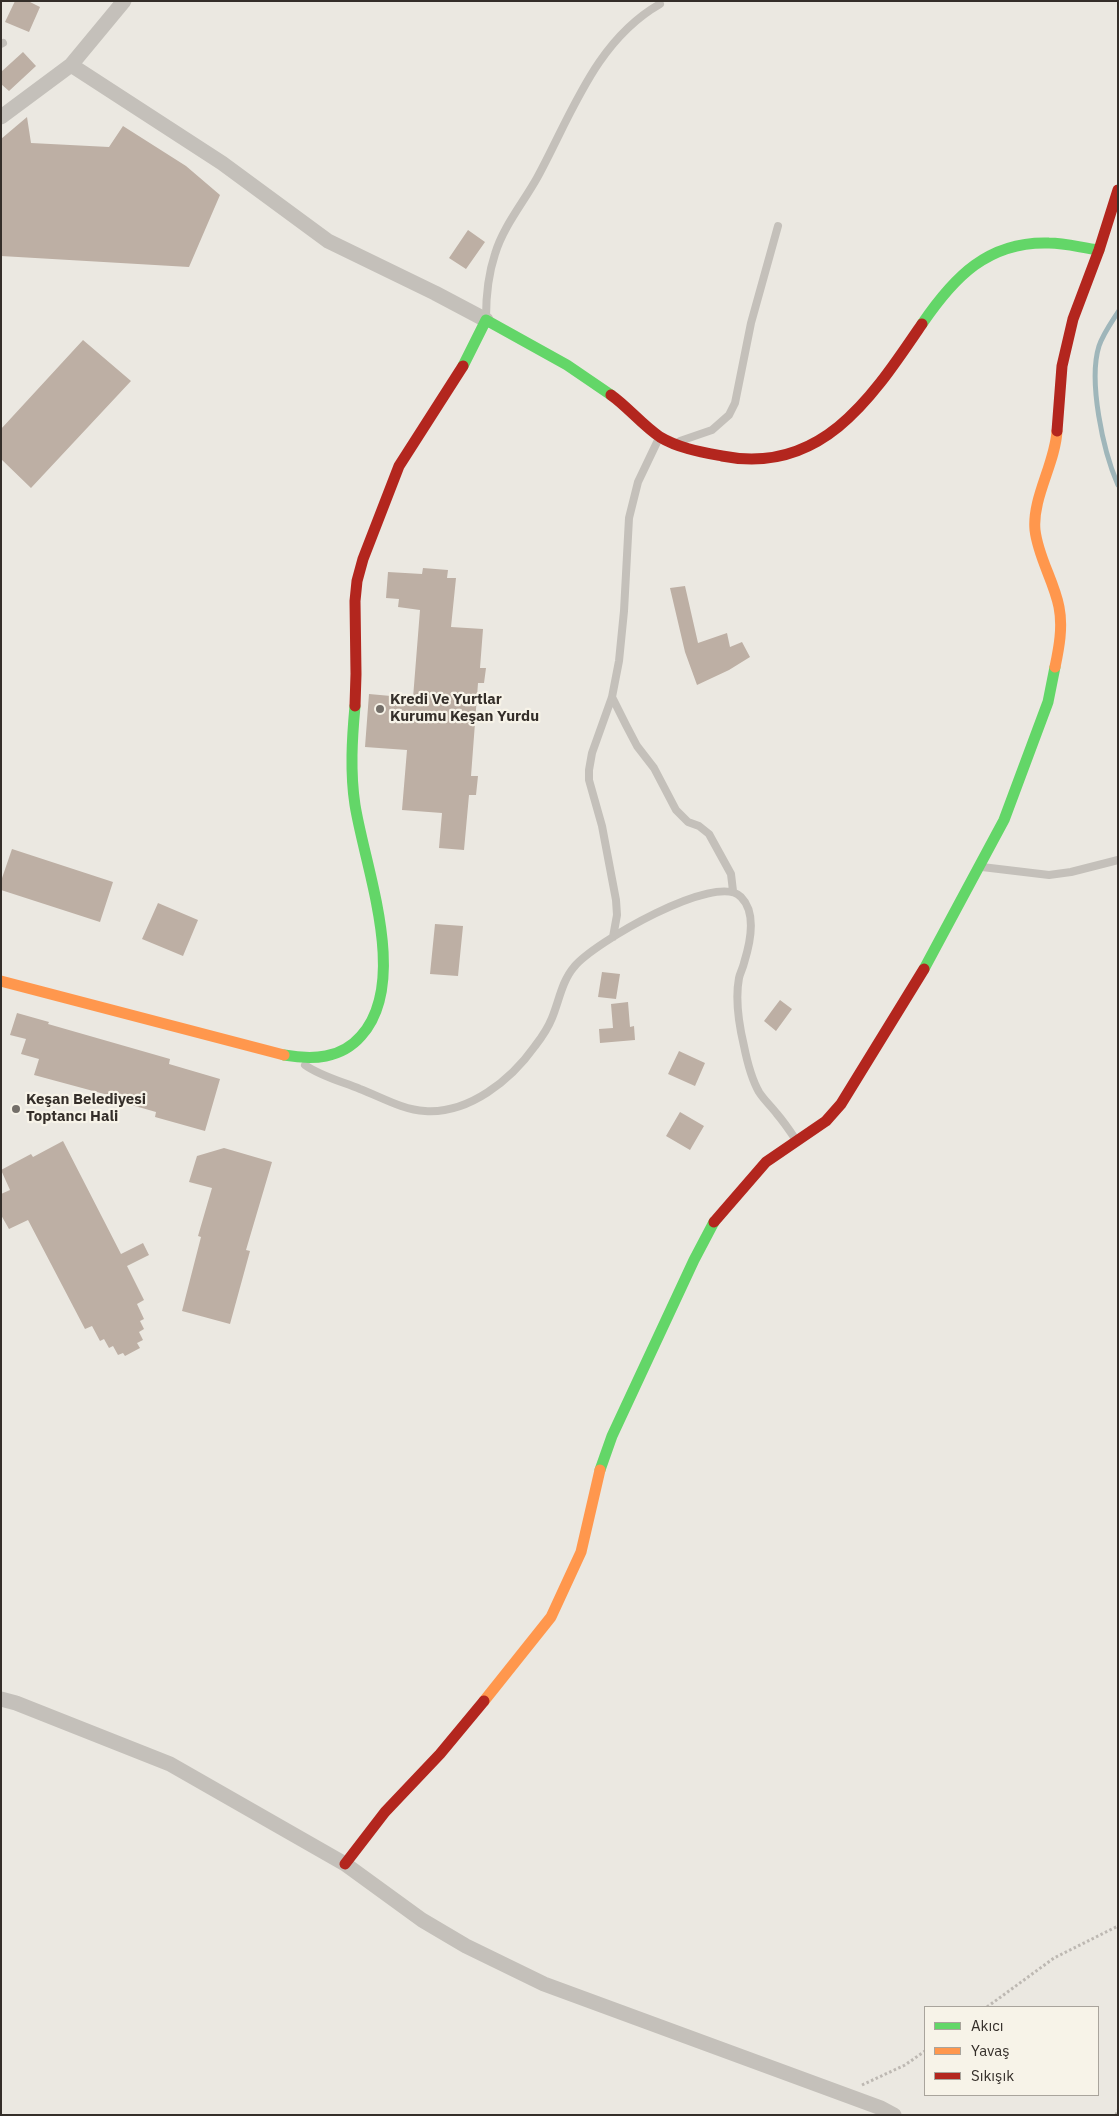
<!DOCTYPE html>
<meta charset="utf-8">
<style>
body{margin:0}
#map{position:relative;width:1119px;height:2116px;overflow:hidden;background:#ebe8e1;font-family:"IBM Plex Sans",sans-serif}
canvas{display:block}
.frame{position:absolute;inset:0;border:2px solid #342e29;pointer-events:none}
.legend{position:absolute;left:924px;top:2006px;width:175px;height:90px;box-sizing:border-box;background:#f7f3e8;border:1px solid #a9a49c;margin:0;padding:6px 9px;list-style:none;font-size:15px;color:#342e29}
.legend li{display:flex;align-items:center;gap:10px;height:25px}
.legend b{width:25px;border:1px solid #a9a49c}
</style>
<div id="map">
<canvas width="1119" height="2116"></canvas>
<div class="frame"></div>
<ul class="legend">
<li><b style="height:6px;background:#63d668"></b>Akıcı</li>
<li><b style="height:6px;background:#ff974d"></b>Yavaş</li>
<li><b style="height:6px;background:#b3261e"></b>Sıkışık</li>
</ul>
</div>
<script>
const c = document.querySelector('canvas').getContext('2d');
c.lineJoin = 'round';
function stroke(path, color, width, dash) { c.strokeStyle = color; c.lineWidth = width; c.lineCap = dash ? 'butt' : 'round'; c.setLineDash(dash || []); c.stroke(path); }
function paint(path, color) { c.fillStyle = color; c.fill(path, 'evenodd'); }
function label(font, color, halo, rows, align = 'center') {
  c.font = font + ' "IBM Plex Sans",sans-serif'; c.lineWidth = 4.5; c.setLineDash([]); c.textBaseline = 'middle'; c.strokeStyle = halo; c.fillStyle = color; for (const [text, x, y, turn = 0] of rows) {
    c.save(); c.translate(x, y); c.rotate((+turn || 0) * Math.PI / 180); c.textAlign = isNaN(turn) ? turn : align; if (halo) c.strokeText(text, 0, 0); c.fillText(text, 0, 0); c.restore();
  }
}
const stream = new Path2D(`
 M 1118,312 C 1111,323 1103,334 1099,346 C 1088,381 1103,451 1118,485`);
const building = new Path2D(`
 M 15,1 L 28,1 L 40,7 L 29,32 L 5,22 Z
 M 23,52 L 36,66 L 9,91 L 1,84 L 1,72 Z
 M 27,117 L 31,143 L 109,147 L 123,126 L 186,166 L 220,195 L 189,267 L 1,256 L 1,139 Z
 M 468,230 L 485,242 L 466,269 L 449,258 Z
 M 83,340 L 131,381 L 31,488 L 1,459 L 1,429 Z
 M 423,568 L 448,570 L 447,578 L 456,578 L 451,627 L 483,629 L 480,668 L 486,668 L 484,683 L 478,683 L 471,776 L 478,776 L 476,795 L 469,795 L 464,850 L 439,848 L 442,813 L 402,810 L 407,750 L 365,747 L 369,694 L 413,698 L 420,610 L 398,607 L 399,599 L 386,598 L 388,572 L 422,574 Z
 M 685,586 L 698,643 L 727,633 L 730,647 L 742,642 L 750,657 L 729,670 L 697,685 L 685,652 L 670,588 Z
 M 12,849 L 113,882 L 100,922 L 1,890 L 1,881 Z
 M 158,903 L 198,920 L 183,956 L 142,939 Z
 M 435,924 L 463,926 L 458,976 L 430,974 Z
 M 602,972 L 620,974 L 616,999 L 598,997 Z
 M 780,1000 L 792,1009 L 776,1031 L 764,1021 Z
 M 628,1002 L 630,1027 L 634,1026 L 635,1040 L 600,1043 L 599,1029 L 613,1028 L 611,1004 Z
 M 17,1013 L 49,1022 L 48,1024 L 170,1059 L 169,1064 L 220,1079 L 205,1131 L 155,1117 L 156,1112 L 107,1098 L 108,1095 L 34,1075 L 39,1059 L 21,1054 L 26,1039 L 10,1035 Z
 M 679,1051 L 705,1063 L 695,1086 L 668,1074 Z
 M 680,1112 L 704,1126 L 690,1150 L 666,1136 Z
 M 63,1141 L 121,1254 L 143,1243 L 149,1255 L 127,1266 L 144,1300 L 137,1304 L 144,1319 L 140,1321 L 144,1329 L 139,1332 L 143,1340 L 137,1343 L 140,1348 L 125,1356 L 123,1353 L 118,1355 L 113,1346 L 109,1348 L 104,1339 L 100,1341 L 92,1326 L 85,1329 L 28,1220 L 9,1229 L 1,1215 L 1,1194 L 10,1190 L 1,1170 L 31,1154 L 33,1157 Z
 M 224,1148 L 272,1162 L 246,1250 L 250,1251 L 230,1324 L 182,1311 L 201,1237 L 198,1236 L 212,1188 L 189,1182 L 197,1156 Z`);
const path = new Path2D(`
 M 987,2007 L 1054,1958 L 1118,1926
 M 862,2085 L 905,2065 L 925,2051
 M 1116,2115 L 1118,2110`);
const lane = new Path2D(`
 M 1,44 L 3,43
 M 486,318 C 486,296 488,275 495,254 C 503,227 523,203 537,178 C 571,116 595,41 660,4
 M 680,441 L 712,430 L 729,415 L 735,403 L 751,323 L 778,226
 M 612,697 L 626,725 L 637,746 L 654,768 L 676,810 L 688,822 L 699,826 L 709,834 L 731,874 L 733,891
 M 982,867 L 1049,875 L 1071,872 L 1118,860
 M 613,937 L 617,915 L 616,900 L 602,826 L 589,780 L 589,770 L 592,753 L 612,697 L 619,661 L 624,611 L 629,518 L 638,482 L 659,438
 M 305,1065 C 320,1076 343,1082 360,1089 C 381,1097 403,1110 425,1111 C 469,1114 511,1080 535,1046 C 542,1037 548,1028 552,1018 C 559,1001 562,981 574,967 C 593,943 717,871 741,897 C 757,913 750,944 744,963 C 743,968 740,973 739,978 C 735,999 739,1025 744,1046 C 747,1061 751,1078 759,1092 C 764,1100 771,1106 777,1114 C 784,1122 790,1131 796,1140`);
const street = new Path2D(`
 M 71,65 L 222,163 L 328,241 L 435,293 L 486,320
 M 1,117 L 71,65 L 124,1
 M 1,1699 L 16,1703 L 170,1764 L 345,1864 L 422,1920 L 466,1946 L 544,1984 L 881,2108 L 894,2115`);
const fast = new Path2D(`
 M 922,324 C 954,277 988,241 1049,243 C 1066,243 1082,248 1099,250
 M 463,366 L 486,320 L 567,365 L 611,395
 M 924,969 L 1004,820 L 1048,702 L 1055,667
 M 284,1055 C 313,1060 341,1059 361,1036 C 410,982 365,868 355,805 C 350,772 352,739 355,706
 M 600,1470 L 612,1436 L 694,1260 L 714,1222`);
const slow = new Path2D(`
 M 1055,667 C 1059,648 1063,627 1059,607 C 1054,581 1038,557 1035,530 C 1032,498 1055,464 1057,431
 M 1,981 L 284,1055
 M 484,1701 L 551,1617 L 581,1552 L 600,1470`);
const jam = new Path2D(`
 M 611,395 C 628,407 642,425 660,437 C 678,448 701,452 722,456 C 822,476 873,396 922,324
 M 1057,431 L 1062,366 L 1073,319 L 1099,250 L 1118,190
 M 355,706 L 356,674 L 355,601 L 357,581 L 363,559 L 399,466 L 463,366
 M 714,1222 L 766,1162 L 826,1121 L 841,1104 L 924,969
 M 345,1864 L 385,1812 L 440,1754 L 484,1701`);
const markers = [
 [380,709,5,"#746f69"],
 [16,1109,5,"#746f69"]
];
const poiNames = [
 ["Kredi Ve Yurtlar",390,700],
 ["Kurumu Keşan Yurdu",390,717],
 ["Keşan Belediyesi",26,1100],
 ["Toptancı Hali",26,1117]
];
stroke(stream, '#9fb6ba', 5);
paint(building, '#bdafa4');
stroke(path, '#bdb8b2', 3, [2.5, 2.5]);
stroke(lane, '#c4c0ba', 8);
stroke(street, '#c4c0ba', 15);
stroke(fast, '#63d668', 11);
stroke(slow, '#ff974d', 11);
stroke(jam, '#b3261e', 11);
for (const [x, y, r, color] of markers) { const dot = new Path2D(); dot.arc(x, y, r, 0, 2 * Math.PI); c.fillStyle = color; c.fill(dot); stroke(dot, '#f7f3e8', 2); }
label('bold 15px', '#342e29', '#f7f3e8', poiNames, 'left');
</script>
